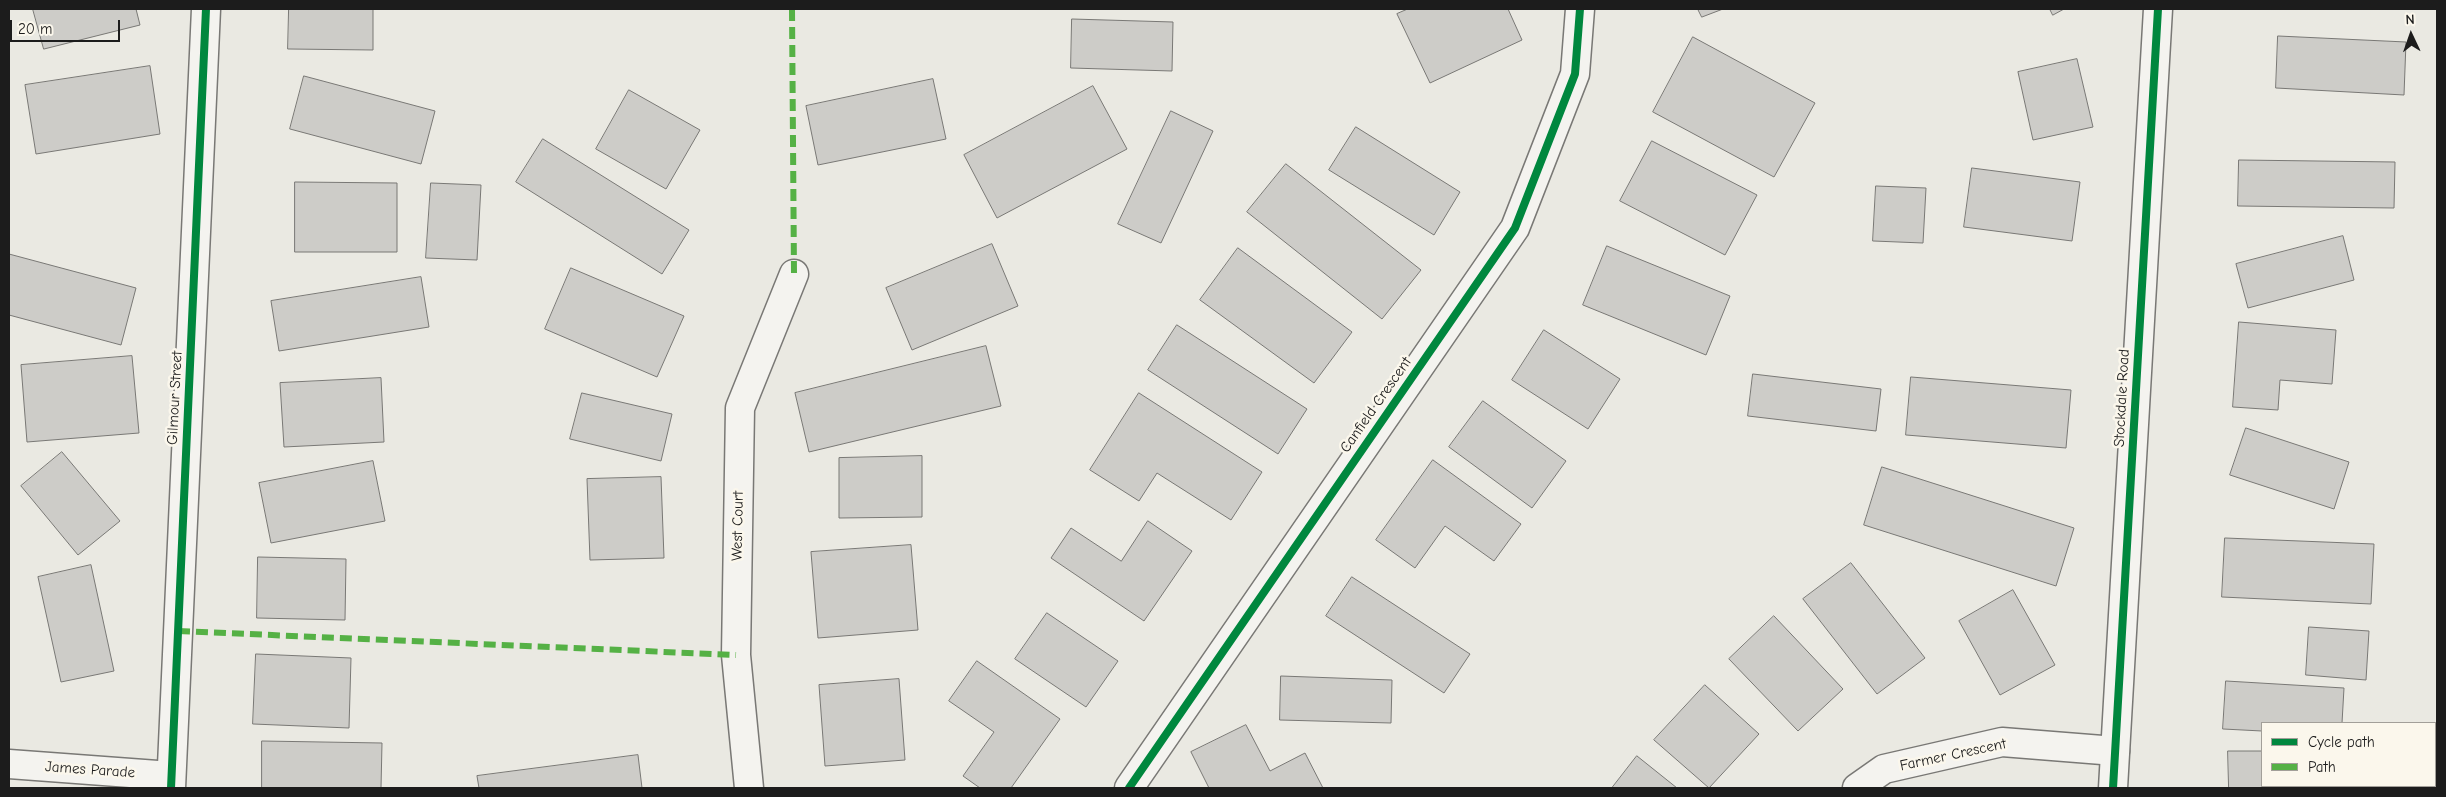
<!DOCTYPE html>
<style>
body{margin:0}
#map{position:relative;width:2446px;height:797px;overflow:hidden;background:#eae9e2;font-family:"Comic Neue",sans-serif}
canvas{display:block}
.frame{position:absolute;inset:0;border:10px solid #1c1c1c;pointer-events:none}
.legend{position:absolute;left:2261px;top:722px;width:175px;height:65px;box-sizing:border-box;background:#fbf7ec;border:1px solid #a29f99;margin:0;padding:6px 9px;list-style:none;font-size:15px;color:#1c1c1c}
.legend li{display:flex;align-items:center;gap:10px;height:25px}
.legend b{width:25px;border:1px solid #a29f99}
.north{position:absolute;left:2386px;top:10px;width:50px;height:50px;-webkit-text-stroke:4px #fbf7ec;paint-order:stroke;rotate:357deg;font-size:14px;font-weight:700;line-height:20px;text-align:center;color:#1c1c1c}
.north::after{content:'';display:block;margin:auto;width:18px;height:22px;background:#1c1c1c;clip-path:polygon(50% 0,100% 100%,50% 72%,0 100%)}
.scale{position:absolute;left:10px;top:20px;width:110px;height:22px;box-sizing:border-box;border:2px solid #1c1c1c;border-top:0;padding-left:6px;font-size:15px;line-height:18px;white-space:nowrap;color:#1c1c1c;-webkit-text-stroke:4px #fbf7ec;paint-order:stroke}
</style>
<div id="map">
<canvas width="2446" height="797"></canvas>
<div class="frame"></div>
<ul class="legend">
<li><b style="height:6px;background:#00873e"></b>Cycle path</li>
<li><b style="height:6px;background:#55b145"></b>Path</li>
</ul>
<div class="north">N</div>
<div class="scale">20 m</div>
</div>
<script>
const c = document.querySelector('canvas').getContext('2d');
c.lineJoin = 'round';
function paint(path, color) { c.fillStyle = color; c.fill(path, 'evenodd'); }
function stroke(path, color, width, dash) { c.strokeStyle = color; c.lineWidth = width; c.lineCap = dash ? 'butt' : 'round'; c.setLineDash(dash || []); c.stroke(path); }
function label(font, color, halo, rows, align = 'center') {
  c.font = font + ' "Comic Neue",sans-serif'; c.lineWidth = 5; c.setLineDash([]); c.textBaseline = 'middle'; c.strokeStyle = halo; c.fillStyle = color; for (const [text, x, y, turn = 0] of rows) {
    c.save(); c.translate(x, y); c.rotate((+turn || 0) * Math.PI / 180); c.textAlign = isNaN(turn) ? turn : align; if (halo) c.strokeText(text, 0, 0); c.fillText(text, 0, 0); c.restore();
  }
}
const building = new Path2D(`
 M 33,9 L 136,9 L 140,25 L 44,49 Z
 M 289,9 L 373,9 L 373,50 L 288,49 Z
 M 1408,9 L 1508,9 L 1522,40 L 1430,83 L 1397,14 Z
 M 1698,9 L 1723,9 L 1702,17 Z
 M 2050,9 L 2064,9 L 2053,15 Z
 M 1072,19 L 1173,22 L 1172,71 L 1071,68 Z
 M 2278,36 L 2406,42 L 2404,95 L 2276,88 Z
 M 1693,37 L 1815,103 L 1774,177 L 1653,112 Z
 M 2077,59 L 2093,127 L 2033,140 L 2018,72 Z
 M 150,66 L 160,134 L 36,154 L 25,85 Z
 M 304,76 L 435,111 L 421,164 L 290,129 Z
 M 933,79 L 946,139 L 818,165 L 806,106 Z
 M 1093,86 L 1127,149 L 997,218 L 964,155 Z
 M 629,90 L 700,130 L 666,189 L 596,149 Z
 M 1171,111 L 1213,131 L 1161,243 L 1118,224 Z
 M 1356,127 L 1460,192 L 1434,235 L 1329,170 Z
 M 543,139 L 689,230 L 662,274 L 516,182 Z
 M 1652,141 L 1757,195 L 1725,255 L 1620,201 Z
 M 2239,160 L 2395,162 L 2394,208 L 2238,206 Z
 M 1286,164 L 1421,270 L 1382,319 L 1247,212 Z
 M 1972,168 L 2080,182 L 2072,241 L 1964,227 Z
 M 295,182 L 397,183 L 397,252 L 295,252 Z
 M 431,183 L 481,185 L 477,260 L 426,258 Z
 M 1876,186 L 1926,188 L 1923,243 L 1873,241 Z
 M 2343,236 L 2354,280 L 2248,308 L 2236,264 Z
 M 992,244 L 1018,306 L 912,350 L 886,288 Z
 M 1607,246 L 1730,296 L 1706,355 L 1583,305 Z
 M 1238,248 L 1352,332 L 1314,383 L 1200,300 Z
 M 9,254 L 136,288 L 121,345 L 9,315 Z
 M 571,268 L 684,316 L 657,377 L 545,329 Z
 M 421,277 L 429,327 L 279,351 L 271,301 Z
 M 2239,322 L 2336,330 L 2332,384 L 2280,380 L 2278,410 L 2233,407 Z
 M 1177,325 L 1307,409 L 1278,454 L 1148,370 Z
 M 1544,330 L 1620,379 L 1588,429 L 1512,380 Z
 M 986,346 L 1001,406 L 809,452 L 795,393 Z
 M 132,356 L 139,433 L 27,442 L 21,365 Z
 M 1753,374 L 1881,389 L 1876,431 L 1748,416 Z
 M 1911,377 L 2071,390 L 2066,448 L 1906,435 Z
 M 381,378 L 384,442 L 284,447 L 280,383 Z
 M 582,393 L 672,414 L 661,461 L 570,439 Z
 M 1139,393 L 1262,472 L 1231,520 L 1157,473 L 1139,501 L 1090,470 Z
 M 1483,401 L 1566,461 L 1532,508 L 1449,447 Z
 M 2246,428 L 2349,462 L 2334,509 L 2230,475 Z
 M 62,452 L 120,521 L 78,555 L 21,486 Z
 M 922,456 L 922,517 L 839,518 L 839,458 Z
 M 1433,460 L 1521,524 L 1494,561 L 1445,526 L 1415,568 L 1376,540 Z
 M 373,461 L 385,521 L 271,543 L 259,483 Z
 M 1882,467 L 2074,528 L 2056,586 L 1864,525 Z
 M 661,477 L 664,558 L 590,560 L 587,479 Z
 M 1148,521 L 1192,551 L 1144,621 L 1051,558 L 1071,528 L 1121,561 Z
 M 2225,538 L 2374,544 L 2371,604 L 2222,597 Z
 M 911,545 L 918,630 L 818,638 L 811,552 Z
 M 258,557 L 346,559 L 345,620 L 257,618 Z
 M 1851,563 L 1925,658 L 1877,694 L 1803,599 Z
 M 91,565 L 114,671 L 61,682 L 38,577 Z
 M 1352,577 L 1470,654 L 1444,693 L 1326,616 Z
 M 2013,590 L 2055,665 L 2000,695 L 1959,621 Z
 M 1047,613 L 1118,661 L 1086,707 L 1015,659 Z
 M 1774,616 L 1843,689 L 1798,731 L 1729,659 Z
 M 2309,627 L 2369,631 L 2366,680 L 2306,675 Z
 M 256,654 L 351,658 L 349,728 L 253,724 Z
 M 977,661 L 1060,719 L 1011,788 L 980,788 L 963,776 L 994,732 L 949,701 Z
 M 1281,676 L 1392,680 L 1391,723 L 1280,720 Z
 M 899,679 L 905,760 L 825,766 L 819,685 Z
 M 2226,681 L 2344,688 L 2342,723 L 2262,723 L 2262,731 L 2223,729 Z
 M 1705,685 L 1759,734 L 1709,788 L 1654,740 Z
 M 1246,725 L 1270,771 L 1305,753 L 1323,788 L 1209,788 L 1191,752 Z
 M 262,741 L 382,743 L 381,788 L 262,788 Z
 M 2228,751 L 2262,751 L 2262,786 L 2335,786 L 2336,788 L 2229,788 Z
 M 638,755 L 642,788 L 479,788 L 477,776 Z
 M 1637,756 L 1677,788 L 1612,788 Z
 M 2435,769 L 2437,769 L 2437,788 L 2420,788 L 2420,786 L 2435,786 Z`);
const street = new Path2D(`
 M 9,764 L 171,776
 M 171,788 L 206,9
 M 749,788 L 736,655 L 740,408 L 794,274
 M 1129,788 L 1515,228 L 1575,74 L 1580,9
 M 1857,788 L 1884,769 L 2002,742 L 2115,751`);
const secondary = new Path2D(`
 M 2113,788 L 2158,9`);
const quiet = new Path2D(`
 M 792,9 L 794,274
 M 178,631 L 736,655`);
const cycleway = new Path2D(`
 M 171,788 L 206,9
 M 1129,788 L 1515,228 L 1575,74 L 1580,9
 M 2113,788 L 2158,9`);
const streetNames = [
 ["Gilmour Street",175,398,-87],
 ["Stockdale Road",2122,398,-87],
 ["Canfield Crescent",1376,405,-55],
 ["West Court",738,526,-89],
 ["Farmer Crescent",1953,755,-12],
 ["James Parade",90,770,4]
];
paint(building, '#cdccc8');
stroke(building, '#797875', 1);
stroke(street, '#797875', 31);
stroke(secondary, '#797875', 31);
stroke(street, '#f4f3ef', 28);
stroke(secondary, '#f4f3ef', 28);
stroke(quiet, '#55b145', 6, [12, 6]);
stroke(cycleway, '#00873e', 8);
label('15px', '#1c1c1c', '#fbf7ec', streetNames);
</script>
